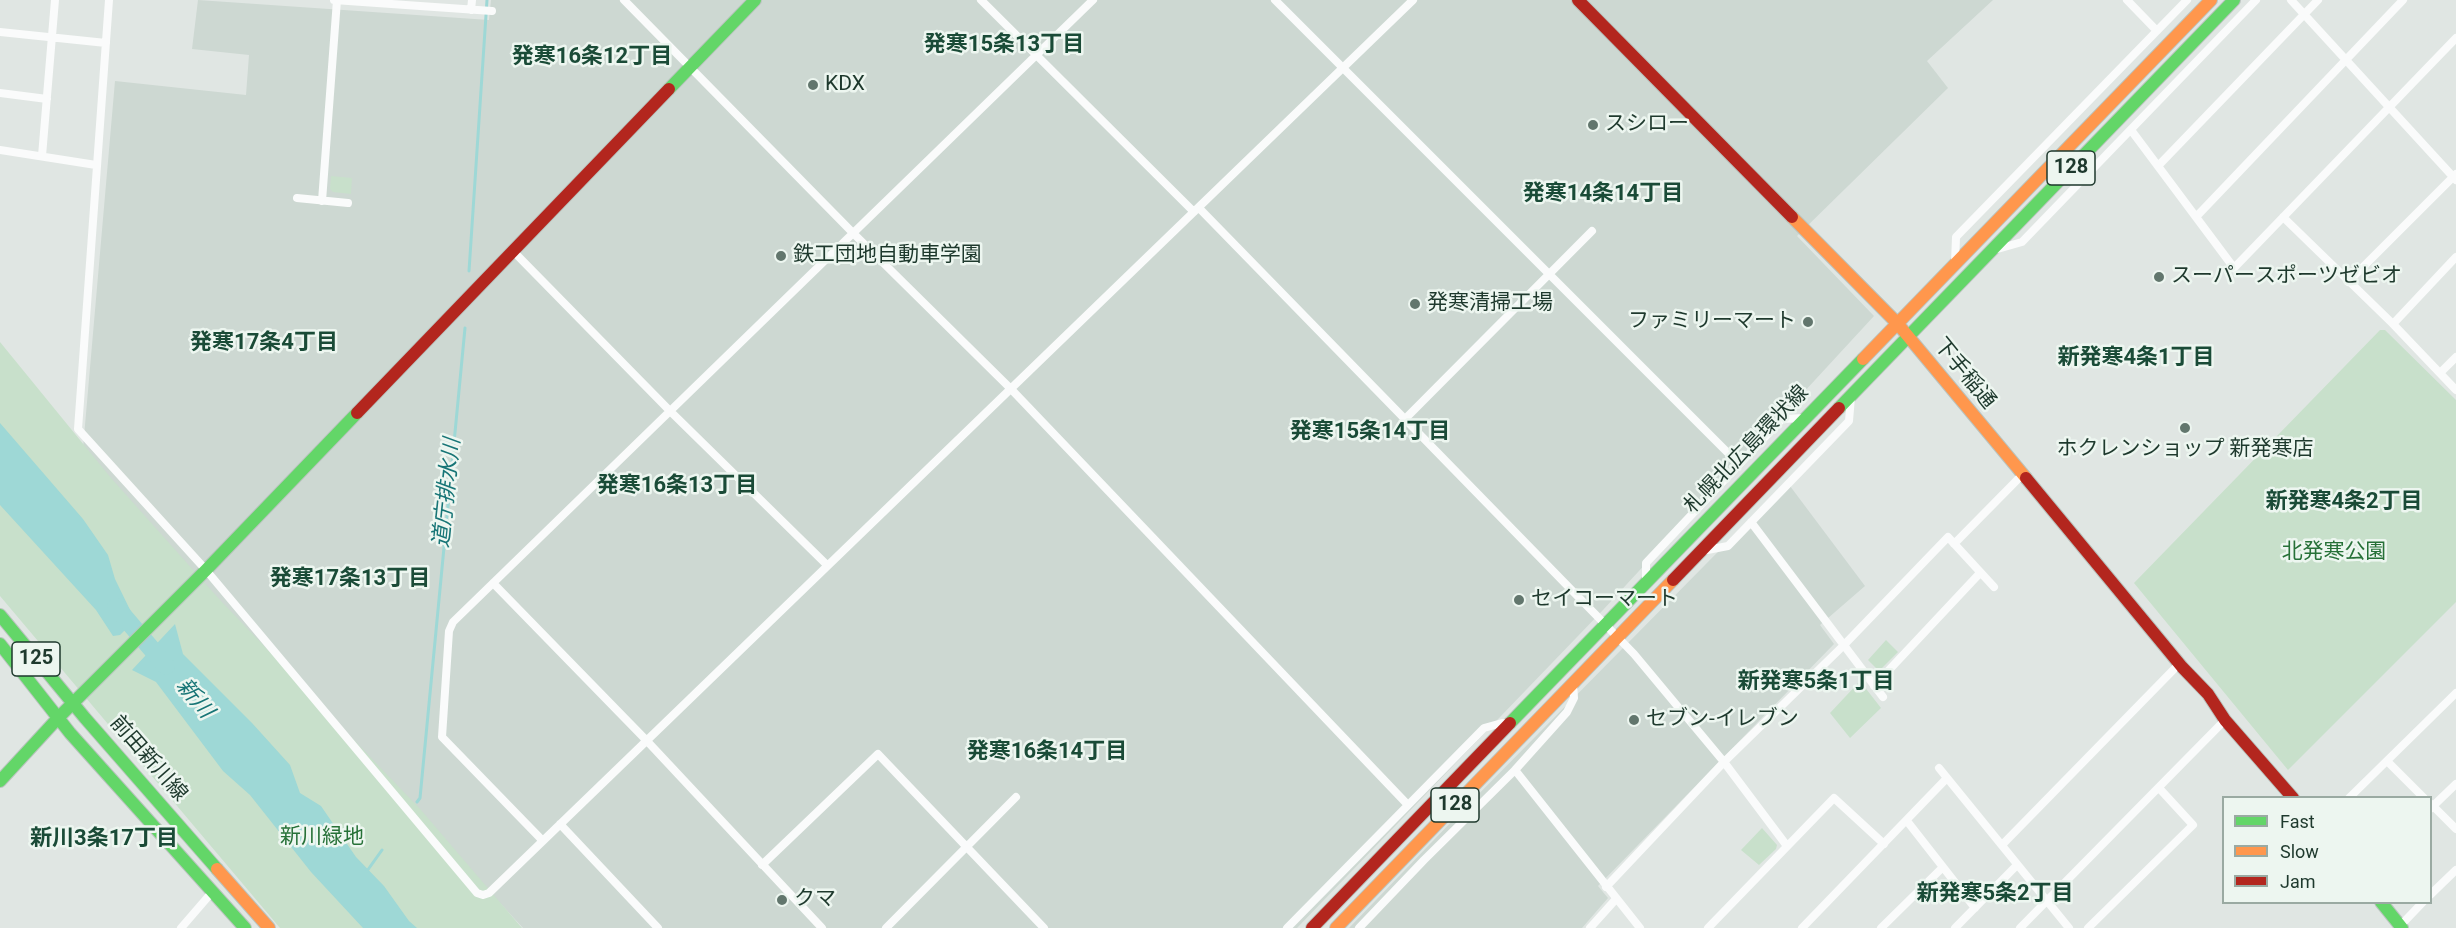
<!DOCTYPE html>
<meta charset="utf-8">
<style>
body{margin:0}
#map{position:relative;width:2456px;height:928px;overflow:hidden;background:#e0e6e3;font-family:Roboto,sans-serif}
canvas{display:block}
.legend{position:absolute;left:2222px;top:796px;width:210px;height:108px;box-sizing:border-box;background:#edf6f0;border:2px solid #9aaaa2;margin:0;padding:8px 10px;list-style:none;font-size:18px;color:#1e392d}
.legend li{display:flex;align-items:center;gap:12px;height:30px}
.legend b{width:30px;border:2px solid #9aaaa2}
</style>
<div id="map">
<canvas width="2456" height="928"></canvas>
<ul class="legend">
<li><b style="height:8px;background:#63d668"></b>Fast</li>
<li><b style="height:8px;background:#ff974d"></b>Slow</li>
<li><b style="height:8px;background:#b3261e"></b>Jam</li>
</ul>
</div>
<script>
const c = document.querySelector('canvas').getContext('2d');
c.lineJoin = 'round';
function paint(path, color) { c.fillStyle = color; c.fill(path, 'evenodd'); }
function stroke(path, color, width, dash) { c.strokeStyle = color; c.lineWidth = width; c.lineCap = dash ? 'butt' : 'round'; c.setLineDash(dash || []); c.stroke(path); }
function label(font, color, halo, rows, align = 'center') {
  c.font = font + ' Roboto,"Noto Sans JP",sans-serif'; c.lineWidth = 5; c.setLineDash([]); c.textBaseline = 'middle'; c.strokeStyle = halo; c.fillStyle = color; for (const [text, x, y, turn = 0] of rows) {
    c.save(); c.translate(x, y); c.rotate((+turn || 0) * Math.PI / 180); c.textAlign = isNaN(turn) ? turn : align; if (halo) c.strokeText(text, 0, 0); c.fillText(text, 0, 0); c.restore();
  }
}
const built = new Path2D(`
 M 198,0 L 489,20 L 491,0 L 1993,0 L 1927,61 L 1948,88 L 1797,236 L 1874,316 L 1603,610 L 1297,928 L 523,928 L 498,901 L 482,917 L 83,448 L 115,81 L 246,95 L 249,55 L 192,49 Z
 M 1787,482 L 1865,586 L 1820,625 L 1834,644 L 1598,886 L 1608,898 L 1582,928 L 1349,928 L 1456,817 Z`);
const green = new Path2D(`
 M 331,176 L 352,178 L 351,194 L 333,192 L 330,189 Z
 M 2380,330 L 2385,330 L 2456,400 L 2456,602 L 2288,770 L 2134,583 Z
 M 0,342 L 111,478 L 220,600 L 421,810 L 522,928 L 280,928 L 0,596 Z
 M 1886,640 L 1898,652 L 1879,671 L 1868,660 Z
 M 1860,681 L 1881,708 L 1850,738 L 1830,713 Z
 M 1762,828 L 1777,845 L 1776,849 L 1759,865 L 1741,850 Z`);
const water = new Path2D(`
 M 0,423 L 83,519 L 108,555 L 115,579 L 135,620 L 120,635 L 113,636 L 96,610 L 0,505 Z
 M 175,624 L 183,654 L 252,723 L 290,765 L 300,793 L 321,806 L 356,857 L 384,886 L 409,921 L 417,928 L 363,928 L 311,872 L 250,795 L 223,771 L 156,682 L 132,670 Z`);
const stream = new Path2D(`
 M 469,271 L 487,0
 M 417,802 L 420,798 L 465,328
 M 367,871 L 382,850`);
const river = new Path2D(`
 M 116,607 L 166,666`);
const street = new Path2D(`
 M 109,0 L 78,429 L 206,570 L 477,893 L 483,895 L 489,893 L 1413,0
 M 334,0 L 492,11
 M 624,0 L 853,233 L 1011,389 L 1407,804
 M 981,0 L 1194,212
 M 1275,0 L 1738,463
 M 2127,0 L 2157,31
 M 2291,0 L 2456,180
 M 471,10 L 472,0
 M 0,32 L 106,43
 M 0,93 L 47,99
 M 2131,130 L 2234,268 L 2456,38
 M 0,150 L 96,165
 M 42,156 L 55,0
 M 2159,165 L 2318,0
 M 297,198 L 348,203
 M 322,201 L 337,0
 M 1199,208 L 1634,654 L 1724,762 L 1787,846
 M 2196,217 L 2403,0
 M 2283,217 L 2393,324 L 2456,390
 M 1994,250 L 2022,242 L 2256,0
 M 513,251 L 670,411 L 827,565
 M 1955,263 L 1956,237 L 2187,0
 M 2348,282 L 2456,174
 M 2393,324 L 2456,257
 M 2440,373 L 2456,357
 M 1405,419 L 1592,231
 M 1751,522 L 1883,697
 M 1954,544 L 2022,475
 M 1702,551 L 1728,546 L 1849,421 L 1851,397
 M 493,583 L 647,741 L 822,928
 M 1646,583 L 1646,563 L 1782,419 L 1805,418
 M 1874,686 L 1980,573
 M 2387,761 L 2424,798
 M 1939,768 L 2069,928
 M 1515,770 L 1640,928
 M 2349,798 L 2456,693
 M 2431,804 L 2456,829
 M 2430,809 L 2456,784
 M 1907,821 L 1975,908
 M 560,824 L 658,928
 M 543,841 L 442,737 L 449,631 L 453,622 L 1093,0
 M 2002,845 L 2179,664
 M 762,865 L 878,754 L 1044,928
 M 1606,887 L 1724,762 L 1844,645 L 1948,537 L 1994,587
 M 2430,895 L 2456,870
 M 2400,926 L 2423,902
 M 181,928 L 213,891
 M 886,928 L 1016,797
 M 1287,928 L 1484,728 L 1502,723 L 1511,724
 M 1359,928 L 1424,860 L 1515,770 L 1567,712 L 1574,698 L 1573,683
 M 1590,928 L 1616,899
 M 1708,928 L 1834,798 L 1884,844
 M 1802,928 L 1947,778
 M 1881,928 L 1942,868
 M 1955,928 L 2017,865
 M 2020,928 L 2225,720
 M 2088,928 L 2193,825 L 2159,788`);
const fast = new Path2D(`
 M 669,89 L 755,0
 M 1839,408 L 2234,0
 M 0,615 L 85,718 L 217,869
 M 0,644 L 70,733 L 245,928
 M 1510,723 L 1863,359
 M 0,781 L 58,718 L 206,570 L 357,413
 M 2381,902 L 2402,928`);
const slow = new Path2D(`
 M 1792,217 L 1897,323 L 2026,478
 M 1863,359 L 2211,0
 M 217,869 L 269,928
 M 1336,928 L 1673,580`);
const jam = new Path2D(`
 M 1578,0 L 1792,217
 M 357,413 L 669,89
 M 2026,478 L 2182,667 L 2208,694 L 2225,720 L 2293,798
 M 1673,580 L 1839,408
 M 1312,928 L 1510,723`);
const markers = [
 [813,85,6,"#62766d"],
 [1593,125,6,"#62766d"],
 [781,256,6,"#62766d"],
 [2159,277,6,"#62766d"],
 [1415,304,6,"#62766d"],
 [1808,322,6,"#62766d"],
 [2185,428,6,"#62766d"],
 [1519,600,6,"#62766d"],
 [1634,720,6,"#62766d"],
 [782,900,6,"#62766d"]
];
const shields = [
 [2071,168,48],
 [36,659,48],
 [1455,805,48]
];
const shieldNames = [
 ["128",2071,168],
 ["125",36,659],
 ["128",1455,805]
];
const poiNames = [
 ["KDX",825,85],
 ["スシロー",1605,125],
 ["鉄工団地自動車学園",793,256],
 ["スーパースポーツゼビオ",2171,277],
 ["発寒清掃工場",1427,304],
 ["ファミリーマート",1796,322,"right"],
 ["ホクレンショップ 新発寒店",2185,450,"center"],
 ["セイコーマート",1531,600],
 ["セブン-イレブン",1646,720],
 ["クマ",794,900]
];
const streetNames = [
 ["下手稲通",1964,374,51],
 ["札幌北広島環状線",1747,450,-46],
 ["前田新川線",148,759,49]
];
const parkNames = [
 ["北発寒公園",2334,553],
 ["新川緑地",322,838]
];
const neighbourhoodNames = [
 ["発寒15条13丁目",1004,45],
 ["発寒16条12丁目",592,57],
 ["発寒14条14丁目",1603,194],
 ["発寒17条4丁目",264,343],
 ["新発寒4条1丁目",2136,358],
 ["発寒15条14丁目",1370,432],
 ["発寒16条13丁目",677,486],
 ["新発寒4条2丁目",2344,502],
 ["発寒17条13丁目",350,579],
 ["新発寒5条1丁目",1816,682],
 ["発寒16条14丁目",1047,752],
 ["新川3条17丁目",104,839],
 ["新発寒5条2丁目",1995,894]
];
const waterNames = [
 ["道庁排水川",448,493,-84],
 ["新川",194,699,50]
];
paint(built, '#cdd8d2');
paint(green, '#c8e0cb');
paint(water, '#9ed8d6');
stroke(stream, '#9ed8d6', 3);
stroke(river, '#9ed8d6', 18);
stroke(fast, '#b9c3be', 14);
stroke(slow, '#b9c3be', 14);
stroke(jam, '#b9c3be', 14);
stroke(street, '#fafbfb', 8);
stroke(fast, '#63d668', 12);
stroke(slow, '#ff974d', 12);
stroke(jam, '#b3261e', 12);
for (const [x, y, r, color] of markers) { const dot = new Path2D(); dot.arc(x, y, r, 0, 2 * Math.PI); c.fillStyle = color; c.fill(dot); stroke(dot, '#edf6f0', 2); }
for (const [x, y, w] of shields) { const box = new Path2D(); box.roundRect(x - w / 2, y - 17, w, 34, 4.5); c.fillStyle = '#edf6f0'; c.fill(box); stroke(box, '#1e392d', 1.5); }
label('bold 20px', '#1e392d', null, shieldNames);
label('21px', '#1e392d', '#edf6f0', poiNames, 'left');
label('21px', '#1e392d', '#edf6f0', streetNames);
label('21px', '#277138', '#edf6f0', parkNames);
label('bold 22px', '#1a4b37', '#edf6f0', neighbourhoodNames);
label('italic 22px', '#177576', '#edf6f0', waterNames);
</script>
